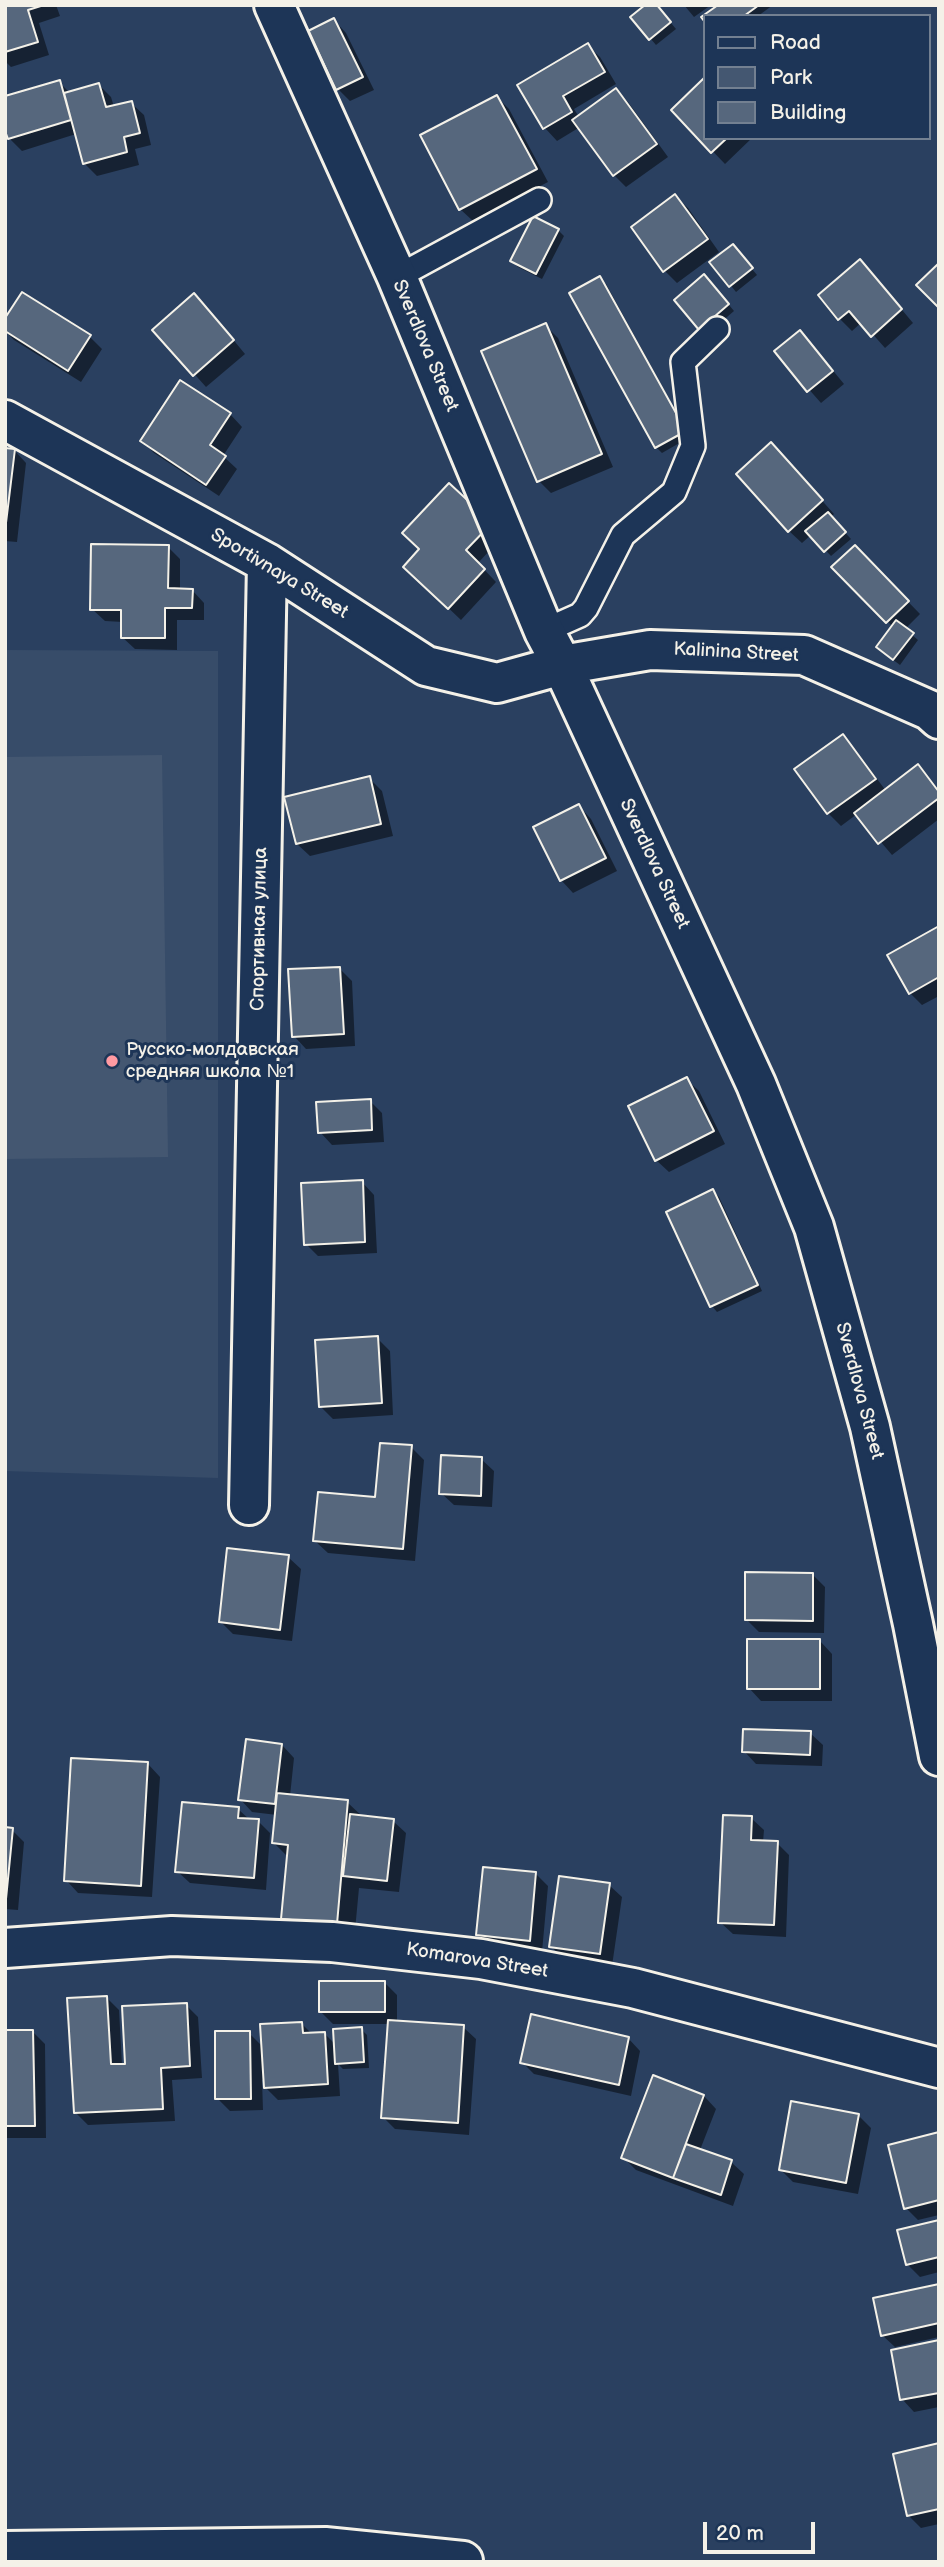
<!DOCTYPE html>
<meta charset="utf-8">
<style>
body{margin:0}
#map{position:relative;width:944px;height:2567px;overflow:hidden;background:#2a4060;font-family:"Balsamiq Sans",sans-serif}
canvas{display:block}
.frame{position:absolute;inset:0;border:7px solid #f4f1e8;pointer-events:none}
.legend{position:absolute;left:703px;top:14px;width:228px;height:126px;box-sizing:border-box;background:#1d3557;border:2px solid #738091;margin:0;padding:9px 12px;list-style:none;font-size:21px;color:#f4f1e8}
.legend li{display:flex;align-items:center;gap:14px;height:35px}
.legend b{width:35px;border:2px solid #738091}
.scale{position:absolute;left:703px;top:2522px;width:112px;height:32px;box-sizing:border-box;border:4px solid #f4f1e8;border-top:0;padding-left:9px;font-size:21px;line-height:24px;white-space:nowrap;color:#f4f1e8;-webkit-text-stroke:5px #1d3557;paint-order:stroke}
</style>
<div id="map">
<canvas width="944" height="2567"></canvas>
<div class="frame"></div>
<ul class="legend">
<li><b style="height:9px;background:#1d3557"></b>Road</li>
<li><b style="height:19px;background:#445771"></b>Park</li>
<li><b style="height:19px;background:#56677d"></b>Building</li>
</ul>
<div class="scale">20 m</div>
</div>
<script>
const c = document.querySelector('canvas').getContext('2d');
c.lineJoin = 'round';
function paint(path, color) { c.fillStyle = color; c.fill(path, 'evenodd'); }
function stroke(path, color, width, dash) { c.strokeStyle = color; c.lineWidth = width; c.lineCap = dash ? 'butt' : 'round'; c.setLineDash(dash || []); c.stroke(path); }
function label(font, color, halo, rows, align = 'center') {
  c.font = font + ' "Balsamiq Sans",sans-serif'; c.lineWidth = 6; c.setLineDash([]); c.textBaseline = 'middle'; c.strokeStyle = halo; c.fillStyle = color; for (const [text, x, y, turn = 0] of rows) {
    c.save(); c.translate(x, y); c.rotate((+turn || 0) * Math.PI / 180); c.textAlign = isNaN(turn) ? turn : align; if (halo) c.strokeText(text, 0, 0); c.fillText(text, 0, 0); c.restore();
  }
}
const built = new Path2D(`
 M 5,650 L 218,651 L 218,1478 L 5,1471 Z`);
const green = new Path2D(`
 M 162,755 L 168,1157 L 5,1159 L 5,757 Z`);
const shadow = new Path2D(`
 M 5,5 L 56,5 L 60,16 L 39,23 L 49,55 L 11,67 L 5,61 Z
 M 656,5 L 676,29 L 656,45 L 633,18 Z
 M 684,5 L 711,5 L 694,17 Z
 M 721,5 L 773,5 L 758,16 L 706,16 Z
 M 334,20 L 346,33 L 374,90 L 350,101 L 338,89 Z
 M 587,45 L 600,57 L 616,84 L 574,109 L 579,117 L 616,90 L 628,102 L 668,157 L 626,187 L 614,175 L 580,127 L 557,141 L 545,128 L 519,85 Z
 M 704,81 L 704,138 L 752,138 L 725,164 L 673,110 Z
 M 59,82 L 70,93 L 99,85 L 111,97 L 114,107 L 131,103 L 144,115 L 151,145 L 135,149 L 139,165 L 97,176 L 84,163 L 76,134 L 22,151 L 9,138 Z
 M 497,97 L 509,109 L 548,182 L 473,221 L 460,209 Z
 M 675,196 L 688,208 L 719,252 L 677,283 L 665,271 Z
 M 558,230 L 564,236 L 542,279 L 518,267 L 512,261 Z
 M 738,252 L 757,275 L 736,292 L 712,262 Z
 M 872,274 L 913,323 L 885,348 L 862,322 L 852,331 L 840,319 Z
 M 600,278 L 606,284 L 690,437 L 662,453 L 656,447 Z
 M 710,282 L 734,311 L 706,335 L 676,300 Z
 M 207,308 L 245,354 L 206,387 L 155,330 Z
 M 545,325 L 558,338 L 613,467 L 551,493 L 539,481 Z
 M 5,331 L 90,337 L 102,349 L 81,382 L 14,340 Z
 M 812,345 L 844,384 L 821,403 L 776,352 Z
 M 230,414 L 242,427 L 223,456 L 237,469 L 219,496 L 154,453 L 142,441 Z
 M 5,449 L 14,450 L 26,463 L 17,542 L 5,541 Z
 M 783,457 L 834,514 L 831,517 L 851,539 L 831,556 L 811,535 L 802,543 L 789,531 Z
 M 449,485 L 503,536 L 478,563 L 496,582 L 461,620 L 418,579 L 421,550 Z
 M 168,547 L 180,559 L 180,590 L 192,590 L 204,603 L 204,620 L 177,620 L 177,650 L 135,649 L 122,637 L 123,622 L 105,621 L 92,609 Z
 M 855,547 L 920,614 L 905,629 L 918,640 L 900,665 L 884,653 L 893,627 L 834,567 Z
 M 842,736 L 855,749 L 886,791 L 918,767 L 939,791 L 939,819 L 892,855 L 857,814 L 841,826 L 828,813 L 797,770 Z
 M 369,778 L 382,791 L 393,836 L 310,856 L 297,844 Z
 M 579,806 L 591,819 L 617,871 L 573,893 L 561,880 Z
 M 939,928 L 939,996 L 922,1005 L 910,993 Z
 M 339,968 L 352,981 L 355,1046 L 306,1049 L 294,1036 Z
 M 686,1079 L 699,1091 L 725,1144 L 669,1172 L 656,1160 Z
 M 370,1101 L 382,1113 L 384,1142 L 332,1145 L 320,1132 Z
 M 362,1182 L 374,1195 L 377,1253 L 318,1256 L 306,1244 Z
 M 713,1191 L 719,1197 L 762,1291 L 717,1312 L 712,1306 Z
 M 377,1338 L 390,1351 L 393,1415 L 333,1419 L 320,1406 Z
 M 411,1447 L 424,1460 L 415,1561 L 328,1553 L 315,1541 L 377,1498 Z
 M 481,1459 L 494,1471 L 492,1507 L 454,1505 L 441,1493 Z
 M 288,1557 L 301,1569 L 292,1641 L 233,1634 L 221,1622 Z
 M 813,1575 L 825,1587 L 824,1633 L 759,1632 L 747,1620 Z
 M 820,1641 L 832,1654 L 832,1701 L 761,1701 L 749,1688 Z
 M 810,1733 L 823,1745 L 822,1766 L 756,1764 L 744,1751 Z
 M 282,1745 L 294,1758 L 290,1796 L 347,1802 L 363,1817 L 393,1821 L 406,1833 L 399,1892 L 359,1888 L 354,1941 L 301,1936 L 283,1918 L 288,1857 L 274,1843 L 277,1815 L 252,1812 L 240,1799 Z
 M 148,1764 L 160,1777 L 152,1897 L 78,1893 L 66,1880 Z
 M 238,1809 L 250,1820 L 258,1821 L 270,1833 L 266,1890 L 190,1883 L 177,1871 Z
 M 751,1818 L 764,1830 L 763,1842 L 777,1843 L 789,1855 L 786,1937 L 733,1934 L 720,1922 Z
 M 5,1829 L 12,1830 L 24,1842 L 18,1910 L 5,1909 Z
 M 536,1874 L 548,1886 L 542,1952 L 491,1947 L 478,1935 Z
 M 609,1885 L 622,1897 L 612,1966 L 563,1959 L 551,1946 Z
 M 384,1982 L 397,1995 L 397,2022 L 463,2027 L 476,2039 L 469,2135 L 395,2129 L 383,2117 L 389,2024 L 333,2024 L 321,2012 Z
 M 107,1998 L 119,2010 L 122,2065 L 127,2065 L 186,2005 L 198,2017 L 202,2078 L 172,2080 L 175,2121 L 88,2125 L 76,2113 Z
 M 301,2023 L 312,2034 L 324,2033 L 336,2045 L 361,2029 L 367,2035 L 369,2068 L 343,2069 L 338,2064 L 340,2096 L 278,2100 L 266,2088 L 265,2079 L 262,2080 L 263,2110 L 230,2111 L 217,2098 L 249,2033 L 263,2047 Z
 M 5,2032 L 33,2032 L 45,2044 L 46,2138 L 5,2138 Z
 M 628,2038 L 640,2051 L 631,2096 L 534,2074 L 522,2062 Z
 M 654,2077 L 704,2096 L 716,2109 L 700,2150 L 731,2162 L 744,2174 L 733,2206 L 636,2170 L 624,2158 Z
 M 858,2115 L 871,2128 L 858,2194 L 793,2182 L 780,2169 Z
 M 939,2134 L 939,2215 L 918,2220 L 906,2208 Z
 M 939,2222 L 939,2272 L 920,2277 L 907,2264 Z
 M 939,2286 L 939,2337 L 895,2347 L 882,2335 Z
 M 939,2342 L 939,2407 L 914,2412 L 902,2399 Z
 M 939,2445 L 939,2524 L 921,2528 L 909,2516 Z`);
const building = new Path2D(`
 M 5,5 L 44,5 L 28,10 L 38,42 L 5,52 Z
 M 645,5 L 657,5 L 671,22 L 649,40 L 630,17 Z
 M 718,5 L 759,5 L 744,16 L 704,16 L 704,21 L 701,17 Z
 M 334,18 L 363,77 L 336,90 L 308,31 Z
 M 588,43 L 605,72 L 563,96 L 572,112 L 543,129 L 517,85 Z
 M 704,78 L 704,138 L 727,138 L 711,153 L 671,110 Z
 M 60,80 L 71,120 L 8,139 L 5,131 L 5,96 Z
 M 99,83 L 106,107 L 132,101 L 140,133 L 124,137 L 127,152 L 83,164 L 64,93 Z
 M 616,88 L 657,144 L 613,176 L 572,120 Z
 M 497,95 L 537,169 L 459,210 L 420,135 Z
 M 675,194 L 708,239 L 663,272 L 631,227 Z
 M 533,216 L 559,229 L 536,274 L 510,261 Z
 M 733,244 L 753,268 L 729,287 L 709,262 Z
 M 860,259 L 902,309 L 871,337 L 849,311 L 838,320 L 818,295 Z
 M 939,263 L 939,308 L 916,285 Z
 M 704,274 L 729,304 L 699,330 L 674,300 Z
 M 600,276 L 686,431 L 655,448 L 569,293 Z
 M 22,292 L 91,335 L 68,371 L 5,331 L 5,318 Z
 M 194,293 L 234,340 L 193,376 L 152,330 Z
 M 546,323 L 602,454 L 537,482 L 481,351 Z
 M 800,330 L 833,371 L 807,392 L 774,351 Z
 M 180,380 L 231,413 L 210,445 L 226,456 L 206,485 L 140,441 Z
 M 771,442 L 823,500 L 788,532 L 736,474 Z
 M 5,448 L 15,449 L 5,531 Z
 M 449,483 L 492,523 L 466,550 L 485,569 L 448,609 L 403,567 L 419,549 L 402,533 Z
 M 828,512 L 846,532 L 824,552 L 805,531 Z
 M 91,544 L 169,545 L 168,588 L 193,589 L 192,608 L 165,608 L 165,638 L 121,638 L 121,610 L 90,610 Z
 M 855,545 L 909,601 L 886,623 L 831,567 Z
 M 896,620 L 914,633 L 893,660 L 876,647 Z
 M 843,734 L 876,779 L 827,814 L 794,769 Z
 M 918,764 L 939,792 L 939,798 L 878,844 L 854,813 Z
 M 370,776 L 381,824 L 296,844 L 284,797 Z
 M 579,804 L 606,858 L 560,881 L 533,827 Z
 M 939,926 L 939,977 L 909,994 L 887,955 Z
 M 340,967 L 344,1034 L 292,1037 L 288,969 Z
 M 687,1077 L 714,1131 L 655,1161 L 628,1106 Z
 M 371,1099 L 372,1130 L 318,1133 L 316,1102 Z
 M 363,1180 L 365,1242 L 304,1245 L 301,1183 Z
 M 713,1189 L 758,1285 L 710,1307 L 666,1212 Z
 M 378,1336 L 382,1403 L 319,1407 L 315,1340 Z
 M 380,1443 L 412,1445 L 403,1549 L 313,1541 L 318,1492 L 375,1497 Z
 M 441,1455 L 482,1457 L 481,1496 L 439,1494 Z
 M 227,1548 L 289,1555 L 280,1630 L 219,1622 Z
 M 745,1572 L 813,1573 L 813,1621 L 745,1620 Z
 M 747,1639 L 820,1639 L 820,1689 L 747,1689 Z
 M 743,1729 L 811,1731 L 810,1755 L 742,1752 Z
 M 246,1739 L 282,1744 L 275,1804 L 238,1800 Z
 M 71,1758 L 148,1762 L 141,1886 L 64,1881 Z
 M 277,1793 L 348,1800 L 337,1924 L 281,1919 L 288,1845 L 272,1843 Z
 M 182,1802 L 239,1807 L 238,1818 L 259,1819 L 254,1878 L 175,1872 Z
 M 350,1814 L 394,1819 L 387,1881 L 343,1876 Z
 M 723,1815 L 752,1816 L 751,1840 L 778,1841 L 774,1925 L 718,1923 Z
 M 5,1827 L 13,1828 L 6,1899 L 5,1899 Z
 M 483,1867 L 536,1872 L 530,1941 L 476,1935 Z
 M 559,1876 L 610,1883 L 600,1954 L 549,1947 Z
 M 319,1981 L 385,1981 L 385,2012 L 319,2012 Z
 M 107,1996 L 111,2064 L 125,2064 L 122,2006 L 187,2003 L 190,2066 L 161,2068 L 163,2109 L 74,2113 L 67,1998 Z
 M 531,2014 L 629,2037 L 619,2085 L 520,2063 Z
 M 388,2020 L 464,2025 L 458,2123 L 381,2118 Z
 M 302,2022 L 303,2033 L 325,2032 L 328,2084 L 264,2088 L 260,2024 Z
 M 362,2027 L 364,2062 L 335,2064 L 333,2029 Z
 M 5,2030 L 33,2030 L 35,2126 L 5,2126 Z
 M 215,2031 L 250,2031 L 251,2099 L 215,2099 Z
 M 653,2075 L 704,2095 L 673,2178 L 621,2158 Z
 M 791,2101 L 859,2114 L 846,2183 L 779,2170 Z
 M 939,2132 L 939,2200 L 904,2209 L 888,2145 Z
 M 686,2144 L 732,2160 L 721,2195 L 673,2178 Z
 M 939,2220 L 939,2257 L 906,2265 L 897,2230 Z
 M 939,2284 L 939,2323 L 881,2336 L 873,2298 Z
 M 939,2340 L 939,2393 L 900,2400 L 891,2350 Z
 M 939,2443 L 939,2509 L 907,2516 L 893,2454 Z`);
const service = new Path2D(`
 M 397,277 L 539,200
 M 544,631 L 580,615 L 586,608 L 623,535 L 674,492 L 693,446 L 683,362 L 717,329`);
const minor = new Path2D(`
 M 274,5 L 397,277 L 544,631 L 562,665 L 756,1084 L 814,1227 L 870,1427 L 913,1624 L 939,1756
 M 5,420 L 267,563 L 426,666 L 497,683 L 562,665 L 650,650 L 804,655 L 929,710 L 939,719
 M 249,1505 L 267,563
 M 5,1948 L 172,1936 L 332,1942 L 481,1959 L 633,1988 L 939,2068
 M 5,2551 L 325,2547 L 463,2561`);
const markers = [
 [112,1061,7,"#ff9aa2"]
];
const streetNames = [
 ["Sverdlova Street",425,346,67],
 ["Sportivnaya Street",279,574,31],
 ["Kalinina Street",736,653,3],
 ["Sverdlova Street",654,864,65],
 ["Спортивная улица",260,929,-89],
 ["Sverdlova Street",859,1391,75],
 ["Komarova Street",477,1961,9]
];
const poiNames = [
 ["Русско-молдавская",126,1050],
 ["средняя школа №1",126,1072]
];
paint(built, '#374c69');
paint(green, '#445771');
paint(shadow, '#0007');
paint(building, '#56677d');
stroke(building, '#f4f1e8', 2);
stroke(service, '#f4f1e8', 28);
stroke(minor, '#f4f1e8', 44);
stroke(service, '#1d3557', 23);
stroke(minor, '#1d3557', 38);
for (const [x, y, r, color] of markers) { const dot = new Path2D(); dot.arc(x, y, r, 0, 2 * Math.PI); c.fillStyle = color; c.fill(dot); stroke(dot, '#1d3557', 2.5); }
label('19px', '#f4f1e8', '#1d3557', streetNames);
label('19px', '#f4f1e8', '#1d3557', poiNames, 'left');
</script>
